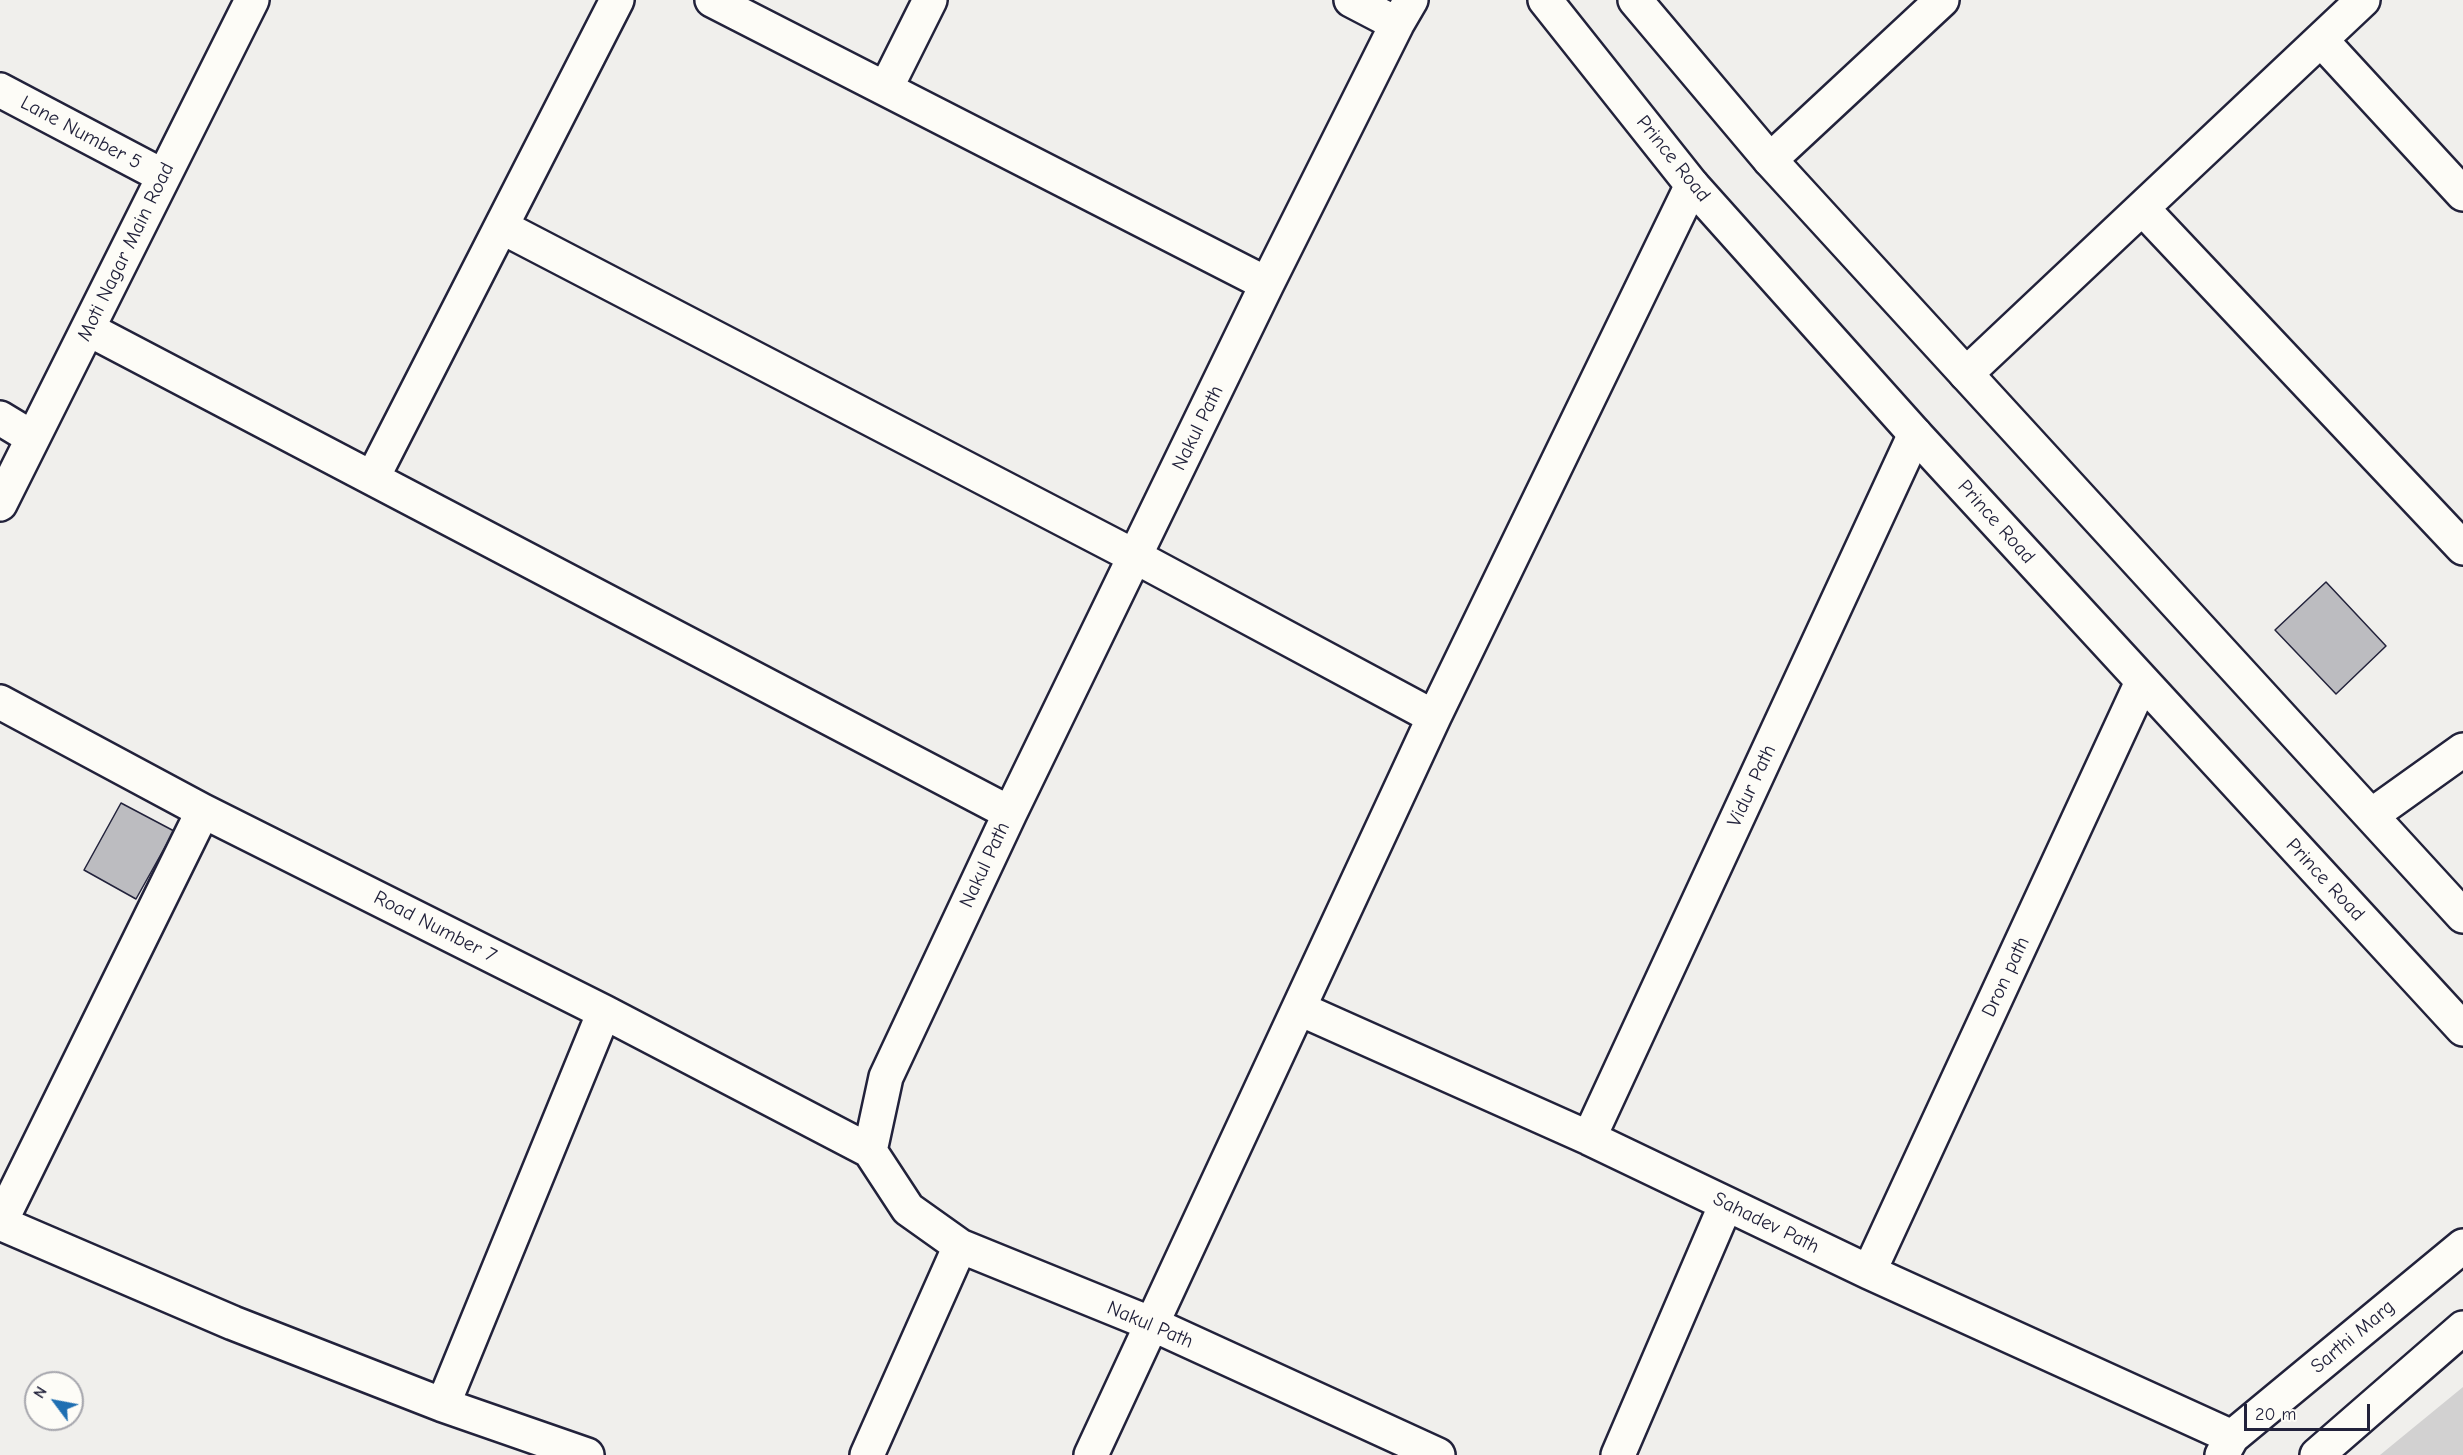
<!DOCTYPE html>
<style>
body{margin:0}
#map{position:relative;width:2463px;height:1455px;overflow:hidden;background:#f0efec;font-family:"Comic Neue",sans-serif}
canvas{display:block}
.north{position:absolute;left:24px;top:1371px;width:60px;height:60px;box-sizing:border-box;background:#fdfcf7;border:2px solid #a5a5ac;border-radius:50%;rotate:302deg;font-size:16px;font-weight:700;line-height:24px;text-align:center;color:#22223b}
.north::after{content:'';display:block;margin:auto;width:21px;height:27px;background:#1f6fb2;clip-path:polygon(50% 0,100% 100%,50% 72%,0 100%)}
.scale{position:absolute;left:2244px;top:1404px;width:126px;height:27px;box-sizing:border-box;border:3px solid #22223b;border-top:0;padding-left:8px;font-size:18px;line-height:21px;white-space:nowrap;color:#22223b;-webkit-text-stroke:4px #fdfcf7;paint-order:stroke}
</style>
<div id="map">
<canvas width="2463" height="1455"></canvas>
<div class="north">N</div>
<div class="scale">20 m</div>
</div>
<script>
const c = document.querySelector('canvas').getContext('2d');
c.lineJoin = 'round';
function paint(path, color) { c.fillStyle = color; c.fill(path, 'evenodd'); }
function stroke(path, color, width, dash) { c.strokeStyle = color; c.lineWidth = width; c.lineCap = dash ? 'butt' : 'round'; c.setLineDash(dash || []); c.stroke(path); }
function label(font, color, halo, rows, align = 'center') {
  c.font = font + ' "Comic Neue",sans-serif'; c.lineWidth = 4.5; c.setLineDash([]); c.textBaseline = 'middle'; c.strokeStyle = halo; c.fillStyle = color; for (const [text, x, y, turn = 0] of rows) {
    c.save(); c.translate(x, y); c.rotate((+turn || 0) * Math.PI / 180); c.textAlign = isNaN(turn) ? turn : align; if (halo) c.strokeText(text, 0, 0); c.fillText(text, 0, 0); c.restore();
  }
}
const green = new Path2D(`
 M 2463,1387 L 2463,1455 L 2380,1455 Z`);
const building = new Path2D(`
 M 2326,582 L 2386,646 L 2336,694 L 2275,630 Z
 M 121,803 L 174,831 L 136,899 L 84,870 Z`);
const minor = new Path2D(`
 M 712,0 L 1267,284
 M 1351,0 L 1397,24
 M 1411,0 L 1397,24 L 1267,284 L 1010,813 L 886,1077 L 870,1151 L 908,1209 L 960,1246 L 1152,1324 L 1438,1455
 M 2321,40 L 2463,194
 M 886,88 L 930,0
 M 0,90 L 163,176
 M 1770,160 L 1942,0
 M 2143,209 L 2463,548
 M 502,227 L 1136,557 L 1434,717
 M 88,329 L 1010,813
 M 1966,374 L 2363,0
 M 0,418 L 33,438
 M 373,477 L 617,0
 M 0,504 L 252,0
 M 0,702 L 203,811 L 604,1012 L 870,1151
 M 2372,815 L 2463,750
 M 1300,1009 L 1589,1138 L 1869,1272 L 2232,1437
 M 1589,1138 L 1915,434
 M 0,1223 L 233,1323 L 443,1405 L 587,1455
 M 0,1223 L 203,811
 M 1869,1272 L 2142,682
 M 443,1405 L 604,1012
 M 867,1455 L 960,1246
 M 1091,1455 L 1434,717 L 1692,185
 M 1618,1455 L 1726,1204`);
const tertiary = new Path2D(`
 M 1545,0 L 1692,185 L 1915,434 L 2463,1029
 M 1635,0 L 1770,160 L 2463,916
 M 2222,1455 L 2232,1437 L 2463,1246
 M 2317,1455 L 2463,1328`);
const streetNames = [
 ["Lane Number 5",81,133,28],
 ["Prince Road",1673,159,51],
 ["Moti Nagar Main Road",126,252,-64],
 ["Nakul Path",1198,428,-64],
 ["Prince Road",1996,522,48],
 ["Vidur Path",1752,786,-65],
 ["Nakul Path",985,865,-65],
 ["Prince Road",2325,880,47],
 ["Road Number 7",435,927,27],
 ["Dron path",2006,977,-65],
 ["Sahadev Path",1766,1223,26],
 ["Nakul Path",1150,1325,23],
 ["Sarthi Marg",2353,1337,-40]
];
paint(green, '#d2d1d1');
paint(building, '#bcbcc0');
stroke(building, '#22223b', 1.5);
stroke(minor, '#22223b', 38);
stroke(tertiary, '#22223b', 38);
stroke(minor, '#fdfcf7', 33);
stroke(tertiary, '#fdfcf7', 33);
label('20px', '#22223b', '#fdfcf7', streetNames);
</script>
